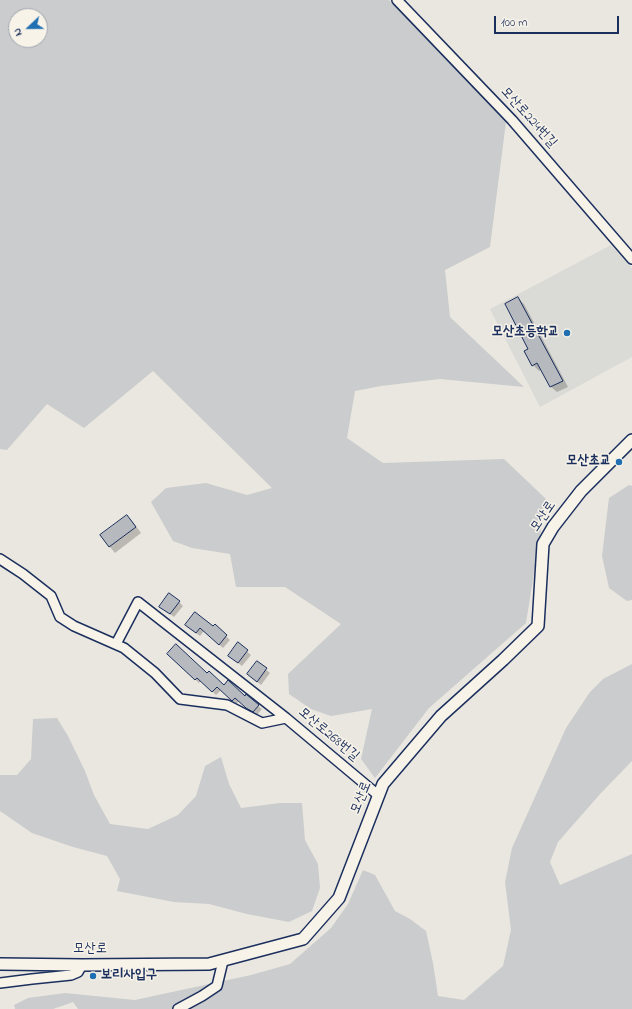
<!DOCTYPE html>
<meta charset="utf-8">
<style>
body{margin:0}
#map{position:relative;width:632px;height:1009px;overflow:hidden;background:#eae7e0;font-family:"Indie Flower",sans-serif}
canvas{display:block}
.north{position:absolute;left:8px;top:8px;width:40px;height:40px;box-sizing:border-box;background:#f7f3e8;border:1px solid #9fa5b1;border-radius:50%;rotate:248deg;font-size:11px;font-weight:700;line-height:16px;text-align:center;color:#1b2f5e}
.north::after{content:'';display:block;margin:auto;width:14px;height:18px;background:#1f6fb2;clip-path:polygon(50% 0,100% 100%,50% 72%,0 100%)}
.scale{position:absolute;left:494px;top:16px;width:125px;height:18px;box-sizing:border-box;border:2px solid #1b2f5e;border-top:0;padding-left:5px;font-size:12px;line-height:14px;white-space:nowrap;color:#1b2f5e;-webkit-text-stroke:3px #f7f3e8;paint-order:stroke}
</style>
<div id="map">
<canvas width="632" height="1009"></canvas>
<div class="north">N</div>
<div class="scale">100 m</div>
</div>
<script>
const c = document.querySelector('canvas').getContext('2d');
c.lineJoin = 'round';
function paint(path, color) { c.fillStyle = color; c.fill(path, 'evenodd'); }
function stroke(path, color, width, dash) { c.strokeStyle = color; c.lineWidth = width; c.lineCap = dash ? 'butt' : 'round'; c.setLineDash(dash || []); c.stroke(path); }
function label(font, color, halo, rows, align = 'center') {
  c.font = font + ' "Indie Flower","Poor Story",sans-serif'; c.lineWidth = 3; c.setLineDash([]); c.textBaseline = 'middle'; c.strokeStyle = halo; c.fillStyle = color; for (const [text, x, y, turn = 0] of rows) {
    c.save(); c.translate(x, y); c.rotate((+turn || 0) * Math.PI / 180); c.textAlign = isNaN(turn) ? turn : align; if (halo) c.strokeText(text, 0, 0); c.fillText(text, 0, 0); c.restore();
  }
}
const built = new Path2D(`
 M 611,245 L 632,268 L 632,357 L 540,407 L 490,309 Z`);
const green = new Path2D(`
 M 0,0 L 389,0 L 507,114 L 490,247 L 445,270 L 450,317 L 524,387 L 440,379 L 381,386 L 355,391 L 347,438 L 383,463 L 504,459 L 546,499 L 526,623 L 429,708 L 375,778 L 361,759 L 372,709 L 331,716 L 311,709 L 289,694 L 288,674 L 341,624 L 285,587 L 236,587 L 230,554 L 192,548 L 173,541 L 151,502 L 166,488 L 206,483 L 247,495 L 272,488 L 153,371 L 84,428 L 47,404 L 7,450 L 0,449 ZM 16,16 L 40,16 L 40,40 L 16,40 Z
 M 629,485 L 632,486 L 632,600 L 627,601 L 609,588 L 602,556 L 609,498 Z
 M 632,664 L 632,761 L 601,793 L 558,842 L 550,862 L 560,885 L 632,854 L 632,1009 L 78,1009 L 73,1002 L 53,1009 L 15,1009 L 14,1005 L 28,998 L 65,993 L 135,1000 L 251,975 L 290,964 L 331,928 L 348,904 L 363,870 L 375,875 L 395,911 L 410,919 L 426,931 L 433,963 L 438,996 L 464,1000 L 503,966 L 511,930 L 505,882 L 512,848 L 566,728 L 590,692 L 603,679 Z
 M 57,718 L 68,736 L 85,771 L 94,795 L 110,824 L 148,829 L 178,815 L 196,796 L 205,766 L 221,757 L 229,784 L 241,808 L 280,803 L 302,803 L 305,840 L 318,864 L 320,888 L 312,911 L 289,922 L 247,914 L 209,904 L 174,902 L 117,891 L 120,879 L 107,856 L 73,847 L 32,833 L 0,811 L 0,775 L 17,775 L 31,759 L 33,719 Z`);
const shadow = new Path2D(`
 M 518,298 L 524,304 L 568,387 L 557,392 L 551,387 L 542,369 L 539,371 L 533,365 Z
 M 127,516 L 133,522 L 141,533 L 115,553 L 110,547 L 101,536 Z
 M 179,602 L 183,606 L 174,617 L 164,610 Z
 M 195,613 L 214,627 L 215,626 L 230,640 L 223,648 L 204,631 L 200,636 L 190,629 Z
 M 238,644 L 251,655 L 242,666 L 233,659 Z
 M 168,654 L 207,675 L 224,686 L 245,697 L 246,696 L 262,709 L 257,715 L 251,711 L 239,701 L 236,704 L 221,690 L 216,695 L 201,681 L 199,683 Z
 M 257,662 L 270,673 L 261,685 L 252,678 Z`);
const building = new Path2D(`
 M 518,297 L 563,381 L 550,387 L 537,363 L 532,366 L 524,351 L 528,349 L 505,304 Z
 M 127,515 L 136,527 L 109,547 L 100,535 Z
 M 169,593 L 180,601 L 170,614 L 159,607 Z
 M 195,612 L 213,626 L 215,624 L 227,635 L 219,645 L 200,628 L 196,633 L 185,625 Z
 M 238,642 L 248,650 L 238,663 L 228,656 Z
 M 176,644 L 207,673 L 209,671 L 224,685 L 228,680 L 245,696 L 246,694 L 259,705 L 253,712 L 246,708 L 235,698 L 232,701 L 217,687 L 212,692 L 197,678 L 195,680 L 167,654 Z
 M 257,661 L 267,668 L 257,682 L 247,674 Z`);
const minor = new Path2D(`
 M 397,0 L 512,120 L 632,259
 M 0,559 L 23,574 L 51,596 L 60,617 L 74,626 L 124,648 L 155,673 L 180,699 L 227,705 L 262,723 L 286,718 L 378,795
 M 116,644 L 138,602 L 286,718
 M 0,983 L 32,979 L 71,975 L 78,972 L 82,965
 M 178,1009 L 202,996 L 217,986 L 223,961`);
const tertiary = new Path2D(`
 M 0,964 L 82,965 L 209,964 L 303,939 L 339,898 L 383,784 L 441,716 L 503,660 L 538,626 L 543,544 L 553,527 L 581,491 L 632,440`);
const markers = [
 [567,333,4,"#1f6fb2"],
 [619,462,4,"#1f6fb2"],
 [93,976,4,"#1f6fb2"]
];
const streetNames = [
 ["모산로224번길",528,118,48],
 ["모산로",544,517,-56],
 ["모산로268번길",328,735,40],
 ["모산로",362,798,-68],
 ["모산로",90,950]
];
const poiNames = [
 ["모산초등학교",559,333],
 ["모산초교",611,462],
 ["보리사입구",101,976,"left"]
];
paint(built, '#dadad6');
paint(green, '#cbcccd');
paint(shadow, '#0003');
paint(building, '#b6babf');
stroke(building, '#1b2f5e', 1);
stroke(minor, '#1b2f5e', 12);
stroke(tertiary, '#1b2f5e', 14);
stroke(minor, '#f7f3e8', 9);
stroke(tertiary, '#f7f3e8', 11);
for (const [x, y, r, color] of markers) { const dot = new Path2D(); dot.arc(x, y, r, 0, 2 * Math.PI); c.fillStyle = color; c.fill(dot); stroke(dot, '#f7f3e8', 1.5); }
label('14px', '#1b2f5e', '#f7f3e8', streetNames);
label('bold 14px', '#1b2f5e', '#f7f3e8', poiNames, 'right');
</script>
